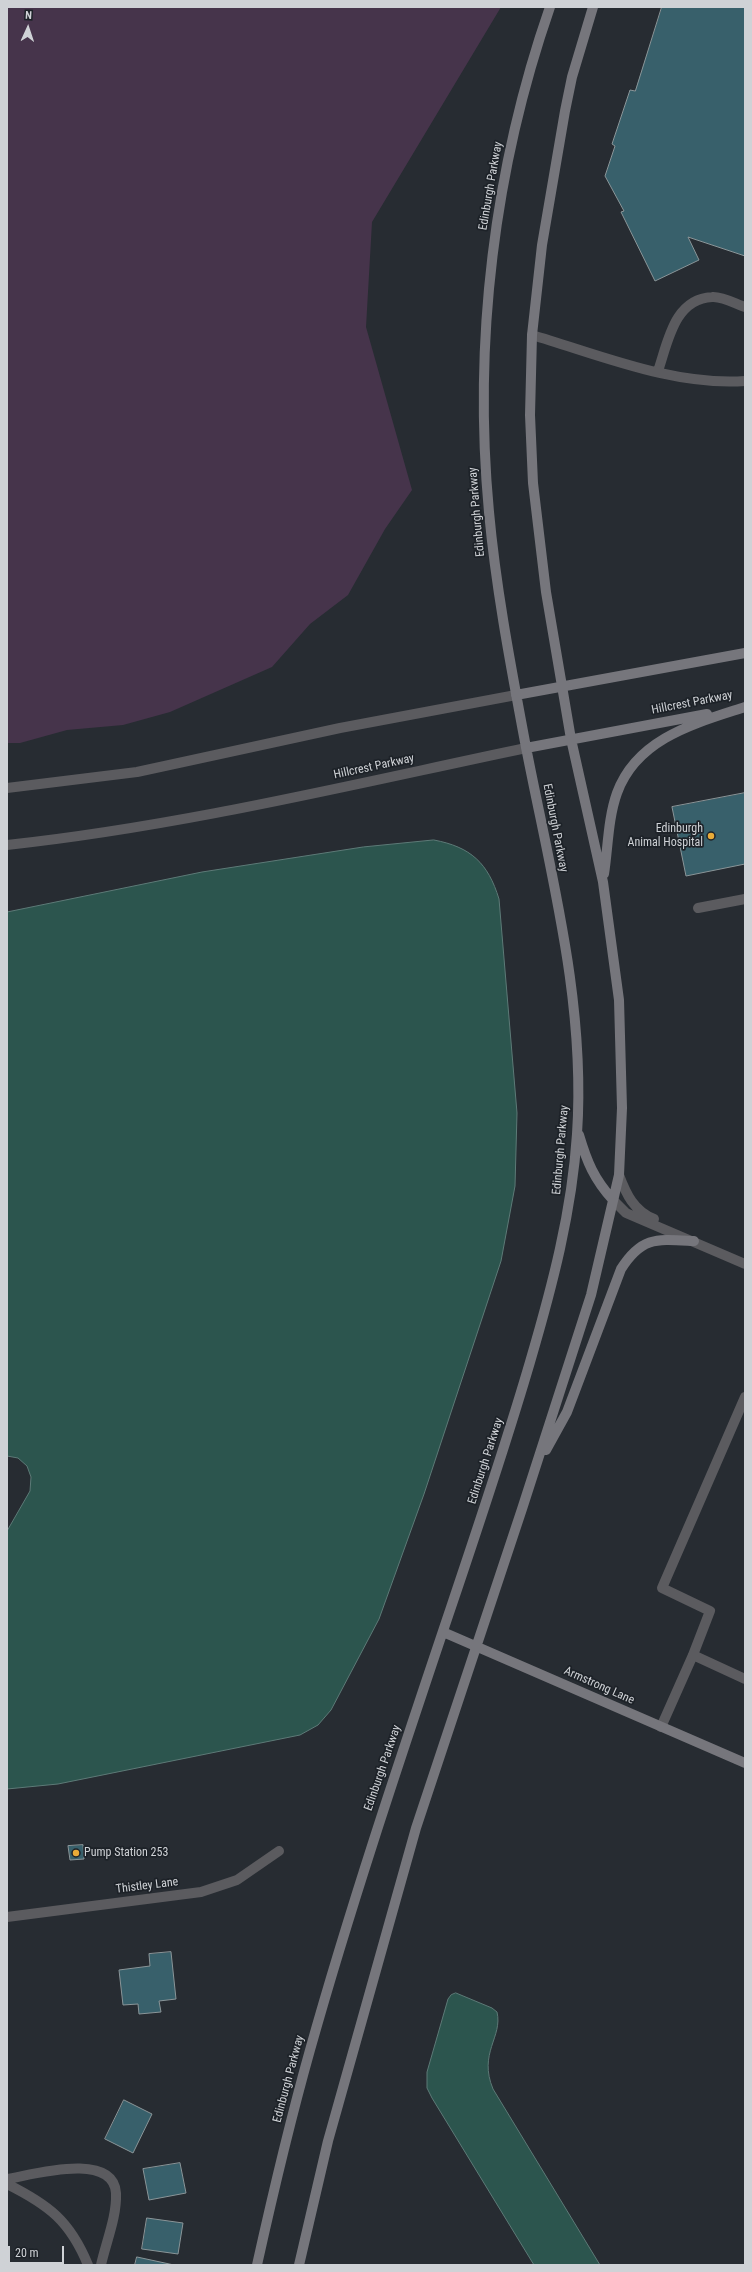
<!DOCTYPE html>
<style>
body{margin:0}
#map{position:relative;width:752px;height:2272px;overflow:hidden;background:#272c32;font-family:"Roboto Condensed",sans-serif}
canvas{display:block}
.frame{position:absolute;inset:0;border:8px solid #cfd2d6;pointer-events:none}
.north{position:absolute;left:8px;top:8px;width:40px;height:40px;-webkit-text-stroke:3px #1d2228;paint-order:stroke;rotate:3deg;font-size:11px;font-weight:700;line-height:16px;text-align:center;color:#cfd2d6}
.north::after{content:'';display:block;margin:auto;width:14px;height:18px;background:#cfd2d6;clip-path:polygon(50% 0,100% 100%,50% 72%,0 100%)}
.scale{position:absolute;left:8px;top:2246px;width:56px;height:18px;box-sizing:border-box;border:2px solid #cfd2d6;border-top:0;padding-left:5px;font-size:12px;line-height:14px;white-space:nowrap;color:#cfd2d6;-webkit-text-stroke:3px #1d2228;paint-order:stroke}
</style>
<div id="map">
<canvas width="752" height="2272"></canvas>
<div class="frame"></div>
<div class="north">N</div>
<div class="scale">20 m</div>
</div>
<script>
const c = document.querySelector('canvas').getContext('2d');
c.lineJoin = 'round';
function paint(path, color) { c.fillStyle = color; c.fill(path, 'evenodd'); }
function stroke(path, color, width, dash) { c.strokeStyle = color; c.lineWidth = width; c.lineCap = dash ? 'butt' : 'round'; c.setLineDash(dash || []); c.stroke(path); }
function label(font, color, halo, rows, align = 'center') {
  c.font = font + ' "Roboto Condensed",sans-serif'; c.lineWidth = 3.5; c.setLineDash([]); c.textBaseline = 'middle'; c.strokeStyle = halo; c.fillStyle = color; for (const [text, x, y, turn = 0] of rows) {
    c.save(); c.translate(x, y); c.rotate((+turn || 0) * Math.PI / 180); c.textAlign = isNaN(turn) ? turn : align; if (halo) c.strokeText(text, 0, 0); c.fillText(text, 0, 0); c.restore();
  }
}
const green = new Path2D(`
 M 7,7 L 501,7 L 372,222 L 366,327 L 412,490 L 385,529 L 348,595 L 310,624 L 272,667 L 170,712 L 123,725 L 67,730 L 20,743 L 7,743 Z`);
const water = new Path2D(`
 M 434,840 C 471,847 488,863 499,899 L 517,1113 L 515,1186 L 501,1261 L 424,1494 L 379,1619 L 331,1710 L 318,1725 L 300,1735 L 58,1784 L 7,1789 L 7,1531 L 30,1491 L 31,1477 L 27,1466 L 18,1458 L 7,1456 L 7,912 L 202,872 L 363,847 Z
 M 456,1993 L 492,2008 L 497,2012 C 503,2037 478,2053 493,2089 L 600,2265 L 534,2265 L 432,2098 L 427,2088 L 427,2072 L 448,1999 L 451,1995 Z`);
const building = new Path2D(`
 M 662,7 L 745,7 L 745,256 L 688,237 L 699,260 L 655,281 L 621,212 L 624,211 L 605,176 L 615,146 L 612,144 L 630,90 L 635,91 Z
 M 745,793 L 745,864 L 686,876 L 672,807 Z
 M 83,1845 L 84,1859 L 70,1860 L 68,1846 Z
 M 171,1952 L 176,1999 L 159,2001 L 161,2012 L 139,2014 L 138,2004 L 123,2005 L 119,1970 L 150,1966 L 149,1954 Z
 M 124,2100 L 152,2114 L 133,2153 L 105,2139 Z
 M 180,2163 L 186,2193 L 149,2200 L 143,2169 Z
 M 147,2218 L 183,2223 L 178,2254 L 142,2249 Z
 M 137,2257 L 174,2265 L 135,2265 Z`);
const lane = new Path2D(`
 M 532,335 C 600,355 673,386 745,381
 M 658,371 C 668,342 674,299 712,297 C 722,296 736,304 745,307
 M 698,908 L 745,899
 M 619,1175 C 626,1194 634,1211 654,1219
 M 613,1200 L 626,1213 L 745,1264
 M 693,1655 L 745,1679
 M 661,1727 L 693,1655 L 710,1611 L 662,1588 L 745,1397`);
const street = new Path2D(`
 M 7,788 L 137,772 L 340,728 L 516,695
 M 7,845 C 182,826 354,784 526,748
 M 7,1917 L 201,1892 L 237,1880 L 279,1851
 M 7,2179 C 32,2175 113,2151 116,2193 C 117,2217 106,2242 101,2265
 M 7,2184 C 49,2205 70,2221 88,2265`);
const secondary = new Path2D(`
 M 516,695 L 745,653
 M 526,748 L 707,714
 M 604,874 C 608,848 608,818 617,793 C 637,738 696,723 745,707
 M 579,1135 C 587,1162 594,1179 613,1200
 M 546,1450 L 567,1412 L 621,1269 C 642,1236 657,1239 694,1241
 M 443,1632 L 745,1763
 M 257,2265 C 273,2193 290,2121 310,2050 C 350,1908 397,1768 444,1628 C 474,1539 504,1451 530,1362 C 552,1287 572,1212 577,1134 C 586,1001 550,872 525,742 C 511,667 496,589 489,512 C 473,342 494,168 550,7
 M 299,2265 L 328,2141 L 416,1828 L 522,1509 L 591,1295 L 619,1175 L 622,1108 L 619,1000 L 603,882 L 571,739 L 546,592 L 533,483 L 530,415 L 532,335 L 542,245 L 565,111 L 572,77 L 593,7`);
const markers = [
 [711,836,4,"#e9ab38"],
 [76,1853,4,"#e9ab38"]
];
const streetNames = [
 ["Edinburgh Parkway",491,186,-80],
 ["Edinburgh Parkway",477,512,-95],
 ["Hillcrest Parkway",692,703,-11],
 ["Hillcrest Parkway",374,767,-12],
 ["Edinburgh Parkway",555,828,79],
 ["Edinburgh Parkway",561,1150,-85],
 ["Edinburgh Parkway",486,1461,-72],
 ["Armstrong Lane",599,1686,24],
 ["Edinburgh Parkway",383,1768,-71],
 ["Thistley Lane",147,1886,-7],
 ["Edinburgh Parkway",289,2079,-75]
];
const poiNames = [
 ["Edinburgh",703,829],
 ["Animal Hospital",703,843],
 ["Pump Station 253",84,1853,"left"]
];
paint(green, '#46344b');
paint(water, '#2c554e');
stroke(water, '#5d7a77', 1);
paint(building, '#38606b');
stroke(building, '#8a9598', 1);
stroke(lane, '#5b5b5f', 10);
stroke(street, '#5b5b5f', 10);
stroke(secondary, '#76767c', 10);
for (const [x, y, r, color] of markers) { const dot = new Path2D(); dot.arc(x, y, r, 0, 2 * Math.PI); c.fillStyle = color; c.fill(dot); stroke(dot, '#1d2228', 1.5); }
label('12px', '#cfd2d6', '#1d2228', streetNames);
label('12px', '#cfd2d6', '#1d2228', poiNames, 'right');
</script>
